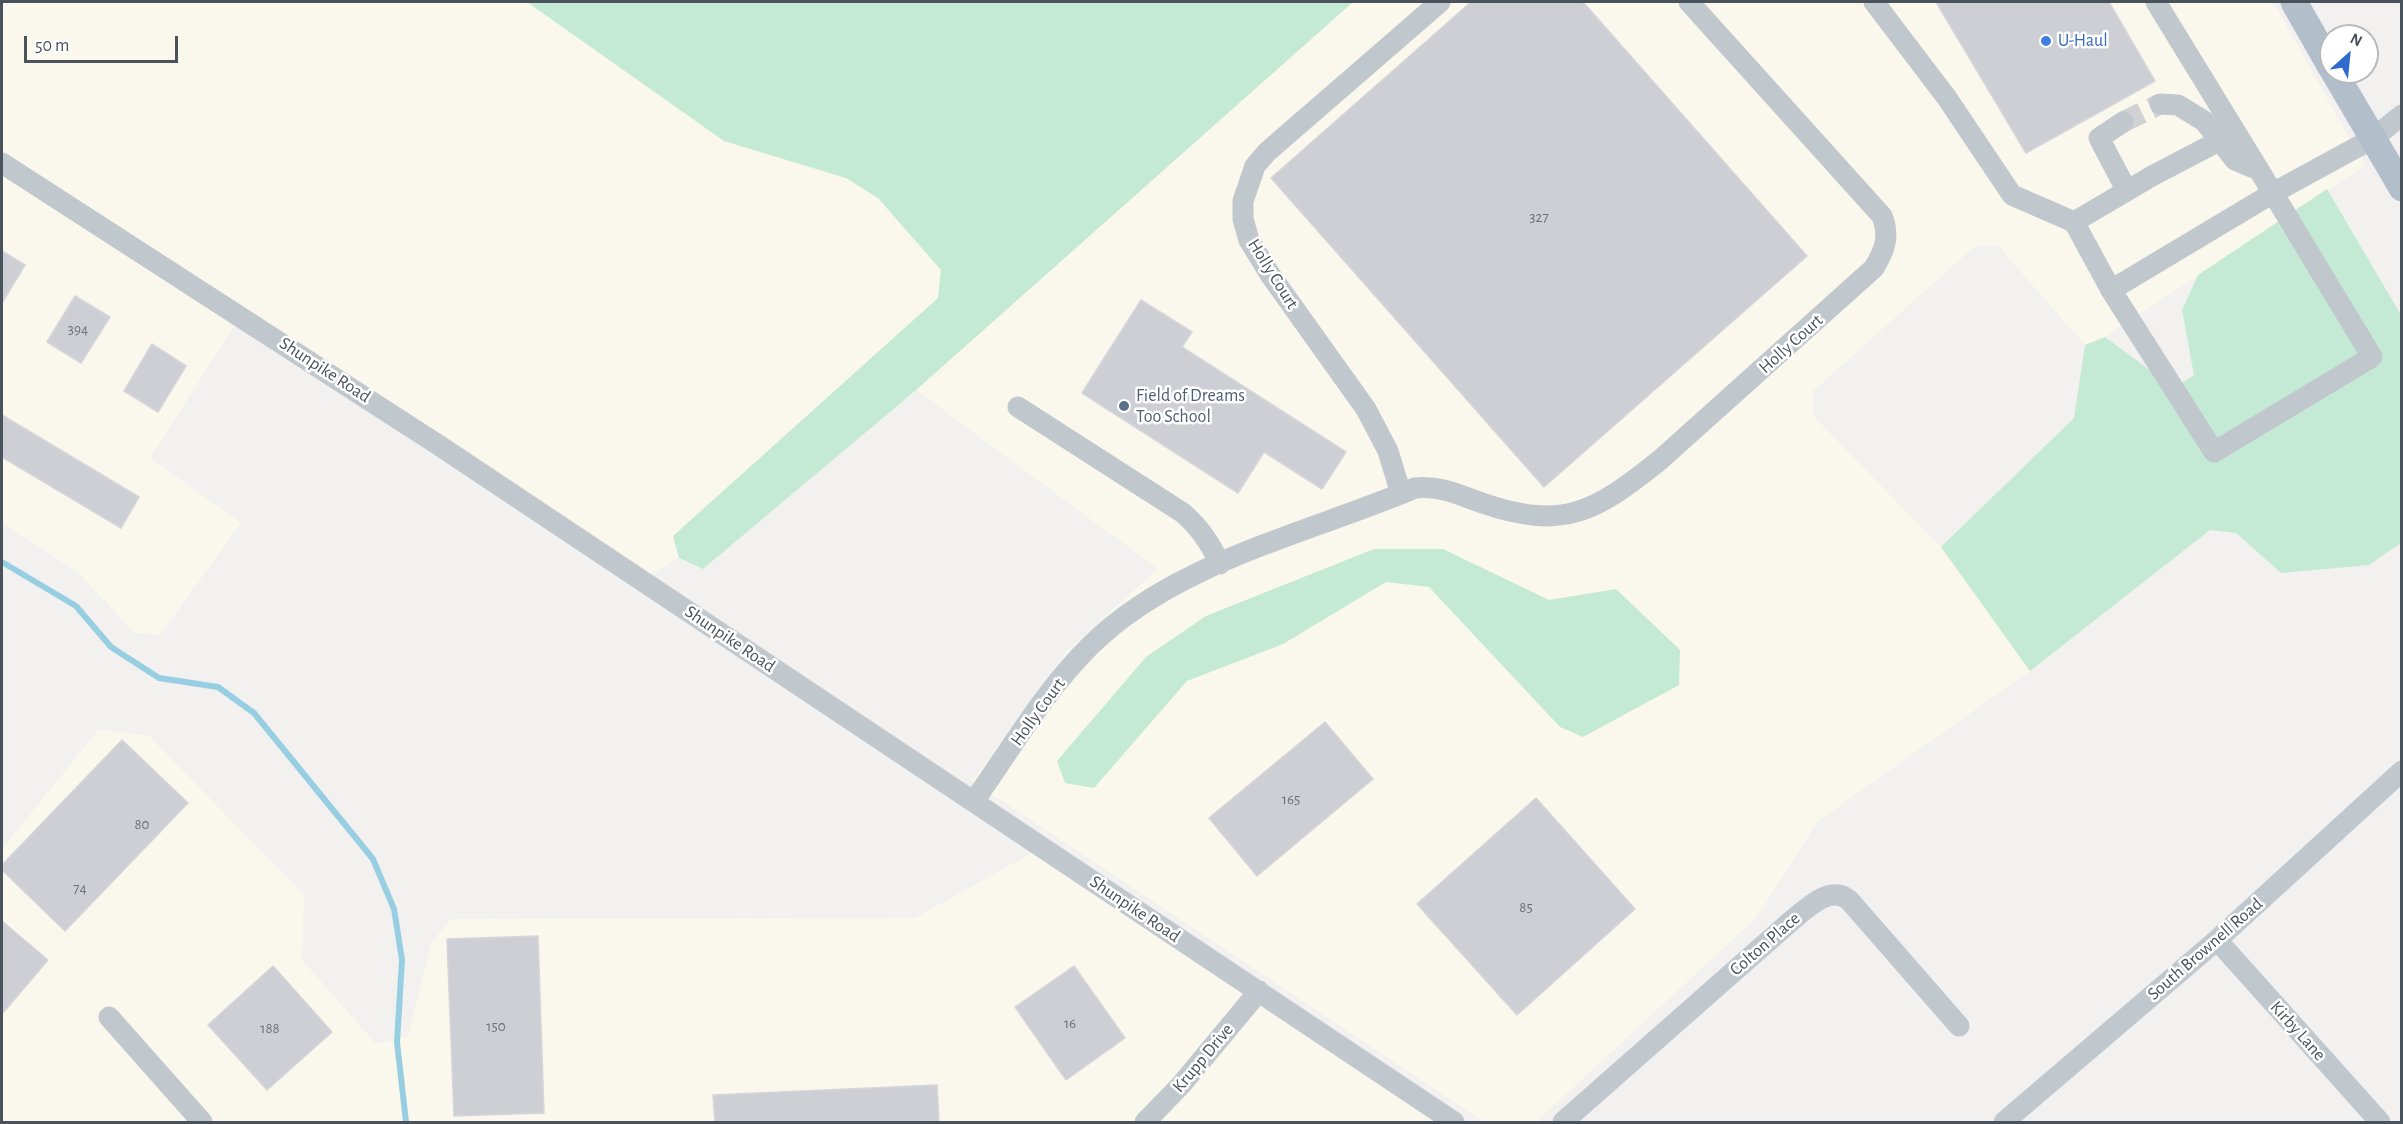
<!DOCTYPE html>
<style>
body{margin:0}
#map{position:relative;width:2403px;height:1124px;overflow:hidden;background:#f2f1f0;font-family:"Alegreya Sans",sans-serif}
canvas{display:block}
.frame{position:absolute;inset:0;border:3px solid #4a525b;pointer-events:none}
.north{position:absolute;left:2319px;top:24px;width:60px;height:60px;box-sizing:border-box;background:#fff;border:2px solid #b7babd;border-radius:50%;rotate:27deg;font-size:16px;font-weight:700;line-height:24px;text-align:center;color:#4a525b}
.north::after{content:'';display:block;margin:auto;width:21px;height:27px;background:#2f6bce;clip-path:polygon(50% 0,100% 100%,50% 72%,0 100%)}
.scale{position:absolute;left:24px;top:36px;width:154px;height:27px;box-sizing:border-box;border:3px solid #4a525b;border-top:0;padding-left:8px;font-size:18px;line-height:21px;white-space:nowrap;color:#4a525b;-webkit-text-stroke:4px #fff;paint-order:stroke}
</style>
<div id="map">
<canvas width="2403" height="1124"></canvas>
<div class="frame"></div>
<div class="north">N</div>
<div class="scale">50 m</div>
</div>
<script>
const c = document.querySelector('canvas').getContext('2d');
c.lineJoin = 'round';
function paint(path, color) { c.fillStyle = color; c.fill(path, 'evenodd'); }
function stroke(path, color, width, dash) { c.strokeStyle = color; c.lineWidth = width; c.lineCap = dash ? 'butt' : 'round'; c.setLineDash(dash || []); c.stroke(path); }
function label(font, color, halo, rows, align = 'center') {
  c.font = font + ' "Alegreya Sans",sans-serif'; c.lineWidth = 5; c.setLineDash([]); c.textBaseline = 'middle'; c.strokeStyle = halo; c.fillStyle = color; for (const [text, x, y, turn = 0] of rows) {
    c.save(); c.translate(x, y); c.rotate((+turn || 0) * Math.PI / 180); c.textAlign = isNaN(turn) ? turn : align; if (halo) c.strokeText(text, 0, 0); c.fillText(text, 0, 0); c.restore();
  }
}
const commercial = new Path2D(`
 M 2,2 L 527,2 L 724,141 L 846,178 L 878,198 L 941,270 L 938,298 L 673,536 L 679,558 L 633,586 L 236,323 L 150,458 L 241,523 L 160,635 L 134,633 L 78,572 L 2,523 Z
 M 1353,2 L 2273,2 L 2365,166 L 2105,337 L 2085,345 L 1998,246 L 1975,246 L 1813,391 L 1813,416 L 1941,547 L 2030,671 L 1818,821 L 1757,917 L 1536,1122 L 1484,1122 L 972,781 L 1068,650 L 1158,569 L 916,390 Z
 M 99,729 L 149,736 L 304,895 L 302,960 L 376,1044 L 408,1036 L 431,943 L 451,919 L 915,918 L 1034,852 L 1204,964 L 1434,1122 L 2,1122 L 2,849 Z`);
const green = new Path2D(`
 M 527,2 L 1353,2 L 916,390 L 703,569 L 679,558 L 673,536 L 938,298 L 941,270 L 878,198 L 846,178 L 724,141 Z
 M 2327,189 L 2401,315 L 2401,543 L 2369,565 L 2281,573 L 2236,533 L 2210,530 L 2030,671 L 1941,547 L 2074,418 L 2085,345 L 2105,337 L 2174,388 L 2194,375 L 2182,310 L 2198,275 Z
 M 1374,549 L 1443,549 L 1549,600 L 1616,589 L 1680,650 L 1679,685 L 1583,737 L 1560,727 L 1429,587 L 1386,582 L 1283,644 L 1187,681 L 1094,788 L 1065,783 L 1057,761 L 1146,657 L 1206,616 Z`);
const stream = new Path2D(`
 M 2,562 L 76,606 L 111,647 L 159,678 L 218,687 L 254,713 L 373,859 L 394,909 L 402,960 L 397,1042 L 406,1122`);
const building = new Path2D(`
 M 1471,2 L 1583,2 L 1807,256 L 1544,487 L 1271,178 Z
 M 1936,2 L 2109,2 L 2155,81 L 2026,153 Z
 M 2,251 L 25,265 L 2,303 Z
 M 75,296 L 110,317 L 81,363 L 47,342 Z
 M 1141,300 L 1192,332 L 1182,347 L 1346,452 L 1322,489 L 1264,452 L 1238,493 L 1082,393 Z
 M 152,344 L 186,366 L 158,412 L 124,391 Z
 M 2,415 L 139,497 L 121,528 L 2,457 Z
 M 1325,722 L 1373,779 L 1257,876 L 1209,818 Z
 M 122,740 L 188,803 L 65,931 L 2,870 L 2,865 Z
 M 1536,798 L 1635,909 L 1517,1015 L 1417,904 Z
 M 2,921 L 48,960 L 2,1014 Z
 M 538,936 L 544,1113 L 454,1116 L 447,939 Z
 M 273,966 L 332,1032 L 267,1090 L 208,1025 Z
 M 1074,966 L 1125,1038 L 1066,1080 L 1015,1007 Z
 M 937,1085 L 939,1122 L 715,1122 L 713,1095 Z`);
const minorTunnel = new Path2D(`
 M 2123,122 L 2160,104`);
const minor = new Path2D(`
 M 1874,2 L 1947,98 L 2012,195 L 2074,222
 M 2156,2 L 2273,193 L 2372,139 L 2402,115
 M 2160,104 L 2178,105 L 2204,121 L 2235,160 L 2259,170
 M 2123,122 L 2099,138 L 2127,191
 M 2,163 L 440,446 L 1454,1122
 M 2111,290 L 2214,452 L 2372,357 L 2273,193 L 2111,290 L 2074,222 L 2152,176 L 2219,141
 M 1018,407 L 1183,513 C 1200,528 1210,543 1220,564
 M 1401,494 L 1388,451 L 1366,409 L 1271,276 L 1249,240 L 1243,219 L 1243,201 L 1255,166 L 1267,152 L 1440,2
 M 974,801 C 1011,749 1045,690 1091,645 C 1175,562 1309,533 1415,488 C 1439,485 1460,495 1482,503 C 1564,531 1595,512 1660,460 L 1874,268 C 1885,250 1890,236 1882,216 L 1689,2
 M 2217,940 L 2380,1122
 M 109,1017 L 202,1122
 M 1145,1122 L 1181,1085 L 1259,991
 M 1563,1122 L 1790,922 C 1805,910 1829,884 1849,900 L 1959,1026
 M 2004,1122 L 2217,940 L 2402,771`);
const major = new Path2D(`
 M 2294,2 L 2331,67
 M 2334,72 L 2402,188`);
const markers = [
 [2046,41,6,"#3f7fe0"],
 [1124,406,6,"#5c6f8a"]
];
const numberNames = [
 ["327",1539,217],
 ["394",78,329],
 ["165",1291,799],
 ["80",142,824],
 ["74",80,888],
 ["85",1526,907],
 ["16",1070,1023],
 ["150",496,1026],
 ["188",270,1028]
];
const shopNames = [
 ["U-Haul",2058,41]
];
const streetNames = [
 ["Holly Court",1273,274,58],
 ["Holly Court",1791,344,-42],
 ["Shunpike Road",325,370,33],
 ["Shunpike Road",730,639,34],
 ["Holly Court",1038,712,-54],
 ["Shunpike Road",1135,909,34],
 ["Colton Place",1765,944,-41],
 ["South Brownell Road",2205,949,-41],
 ["Kirby Lane",2298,1031,48],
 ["Krupp Drive",1203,1058,-50]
];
const serviceNames = [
 ["Field of Dreams",1136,396],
 ["Too School",1136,417]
];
paint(commercial, '#faf7ec');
paint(green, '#c4ead5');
stroke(stream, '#97cee2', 6);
paint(building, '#cecfd4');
stroke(building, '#d5d6db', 1.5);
stroke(minorTunnel, '#d0d1d2', 21, [21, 10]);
stroke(minor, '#c0c7cd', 21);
stroke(major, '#b3becb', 27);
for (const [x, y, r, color] of markers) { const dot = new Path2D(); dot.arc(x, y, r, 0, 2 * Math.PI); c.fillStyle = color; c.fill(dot); stroke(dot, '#fff', 2); }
label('15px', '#6b7179', null, numberNames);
label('18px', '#366cbe', '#fff', shopNames, 'left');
label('18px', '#4a525b', '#fff', streetNames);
label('18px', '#4e5e75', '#fff', serviceNames, 'left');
</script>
